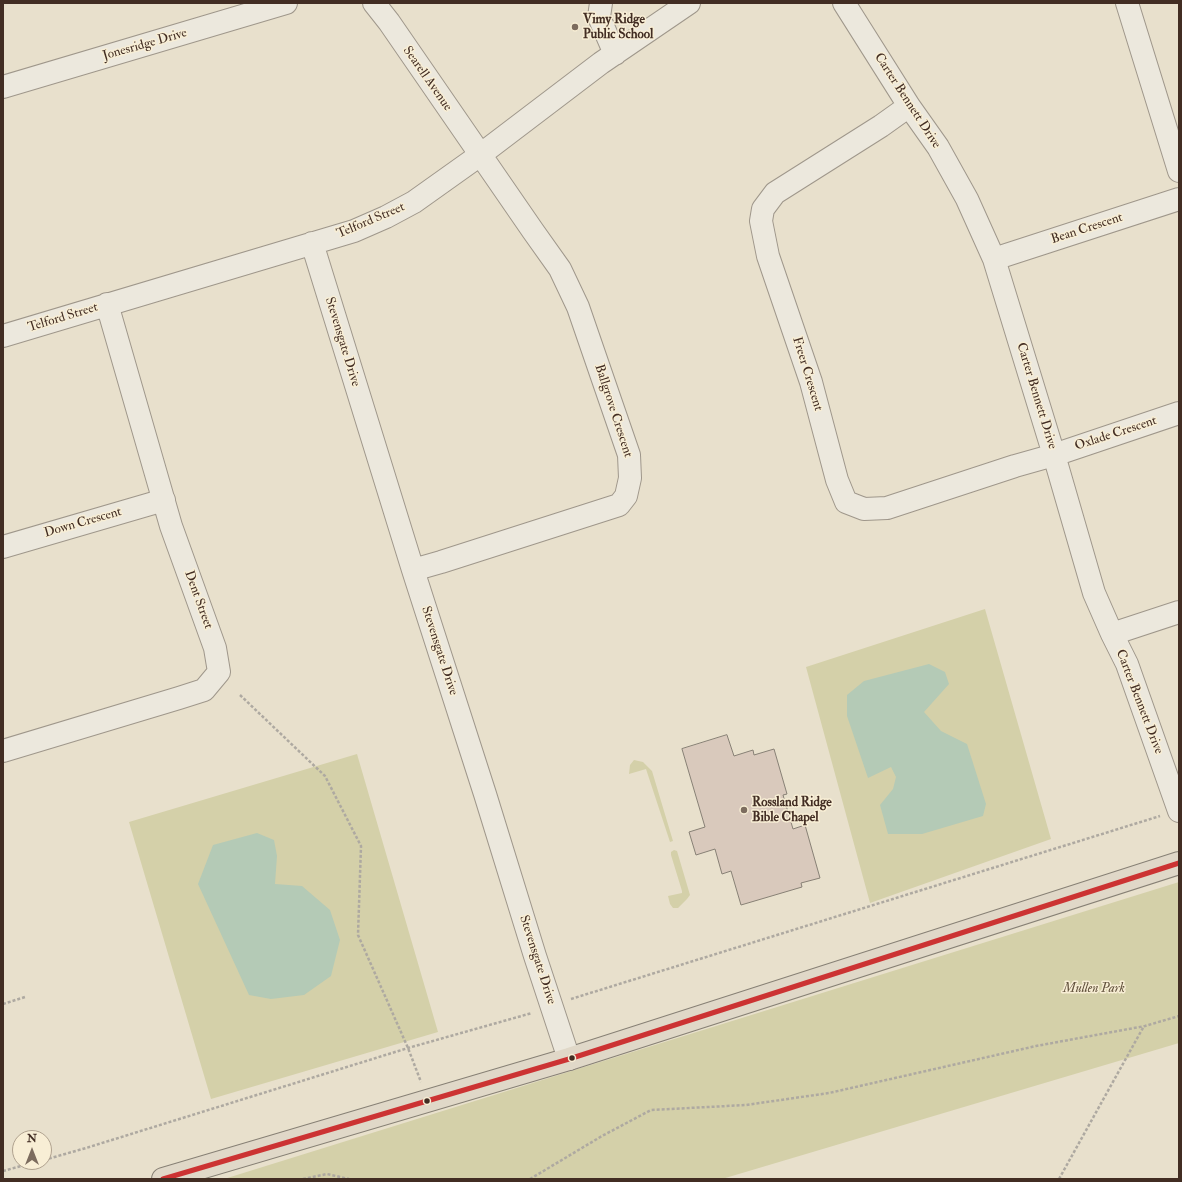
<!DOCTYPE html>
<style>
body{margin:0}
#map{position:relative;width:1182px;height:1182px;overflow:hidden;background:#e8e0cc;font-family:"IM FELL Double Pica",serif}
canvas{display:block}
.frame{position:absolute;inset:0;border:4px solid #422d23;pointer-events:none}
.north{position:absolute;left:12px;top:1130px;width:40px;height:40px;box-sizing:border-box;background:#f8eed5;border:1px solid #afa18e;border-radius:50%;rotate:0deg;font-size:11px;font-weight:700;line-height:16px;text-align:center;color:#422d23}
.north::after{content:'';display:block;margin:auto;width:14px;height:18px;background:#7c6c5e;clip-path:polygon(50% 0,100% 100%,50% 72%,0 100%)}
</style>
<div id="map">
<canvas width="1182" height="1182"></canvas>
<div class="frame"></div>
<div class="north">N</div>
</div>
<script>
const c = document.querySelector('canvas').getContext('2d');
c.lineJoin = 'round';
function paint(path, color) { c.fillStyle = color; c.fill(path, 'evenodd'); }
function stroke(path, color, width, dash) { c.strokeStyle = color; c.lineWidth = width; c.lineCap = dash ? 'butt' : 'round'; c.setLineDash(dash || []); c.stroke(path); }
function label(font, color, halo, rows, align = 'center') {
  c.font = font + ' "IM FELL Double Pica",serif'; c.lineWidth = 3; c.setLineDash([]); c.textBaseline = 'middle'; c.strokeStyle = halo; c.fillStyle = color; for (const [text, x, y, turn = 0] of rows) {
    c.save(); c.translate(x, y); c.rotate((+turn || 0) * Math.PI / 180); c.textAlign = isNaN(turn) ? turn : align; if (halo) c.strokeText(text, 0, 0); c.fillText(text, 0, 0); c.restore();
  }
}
const green = new Path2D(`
 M 985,609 L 1051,839 L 870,903 L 806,667 Z
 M 357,754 L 438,1032 L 211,1099 L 129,822 Z
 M 634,760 L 643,762 L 652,771 L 673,841 L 670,842 L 646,769 L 629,774 L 630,765 Z
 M 674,850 L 677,851 L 690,895 L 687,899 L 678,908 L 673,908 L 670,904 L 668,896 L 682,893 L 682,891 L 671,855 L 671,852 Z
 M 1179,882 L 1179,1043 L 722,1179 L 224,1179 Z`);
const water = new Path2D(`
 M 929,664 L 945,672 L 949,684 L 924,712 L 941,731 L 967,744 L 986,804 L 983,816 L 922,834 L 888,834 L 880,805 L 893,789 L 896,777 L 891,767 L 868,778 L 847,716 L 847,695 L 864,681 Z
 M 257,833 L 274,840 L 277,856 L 275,884 L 302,886 L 330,910 L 340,940 L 331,976 L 304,995 L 271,999 L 249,995 L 198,884 L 213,845 Z`);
const building = new Path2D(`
 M 727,735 L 734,756 L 753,750 L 754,755 L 774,749 L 787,794 L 783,795 L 793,829 L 805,825 L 820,878 L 801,883 L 802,887 L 741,905 L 731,871 L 722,874 L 715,849 L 696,855 L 689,832 L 705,827 L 682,749 Z`);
const path = new Path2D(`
 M 240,695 L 325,776 L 361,846 L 358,935 L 408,1048 L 421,1082
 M 571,999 L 1160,816
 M 3,1004 L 25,997
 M 44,1160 L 86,1148 L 408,1048 L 532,1013
 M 3,1171 L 36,1162
 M 303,1179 L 327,1174 L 349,1179
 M 530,1179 L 602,1136 L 651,1110 L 746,1105 L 829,1093 L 1036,1046 L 1145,1026 L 1179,1016
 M 1059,1179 L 1144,1026`);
const minor = new Path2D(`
 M 374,3 L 389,22 L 533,231 L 560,269 L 578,307 L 629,455 L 630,478 L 626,496 L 619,505 L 441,562 L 413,570
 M 601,3 L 599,17 L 615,54
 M 844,3 L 909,106 L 938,147 L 967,199 L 994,259 L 1054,455 L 1094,593 L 1112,634 L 1127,664 L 1179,811
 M 1127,3 L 1179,171
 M 3,87 L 286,3
 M 909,106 L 881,126 L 775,193 L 763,209 L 761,221 L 768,256 L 811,382 L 837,480 L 846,502 L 864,509 L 887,508 L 1015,466 L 1054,455 L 1179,413
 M 312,243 L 413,570 L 485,794 L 535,956 L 569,1059
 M 994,259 L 1179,199
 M 3,336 L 354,231 L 386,217 L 414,202 L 480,155 L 601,63 L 689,3
 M 3,547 L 164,500
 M 1112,634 L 1179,612
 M 3,751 L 179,698 L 204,690 L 219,672 L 215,648 L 171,526 L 107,304`);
const major = new Path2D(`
 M 163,1179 L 569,1059 L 1179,863`);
const bus1 = new Path2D(`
 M 163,1179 L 569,1059 L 1179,863`);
const markers = [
 [575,27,4,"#7c6c5e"],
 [744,810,4,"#7c6c5e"],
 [572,1058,3.5,"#422d23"],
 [427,1101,3.5,"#422d23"]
];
const poiNames = [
 ["Vimy Ridge",583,20],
 ["Public School",583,35],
 ["Rossland Ridge",752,803],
 ["Bible Chapel",752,818]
];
const streetNames = [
 ["Jonesridge Drive",145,45,-16],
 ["Searell Avenue",427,79,55],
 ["Carter Bennett Drive",907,101,57],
 ["Telford Street",371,221,-23],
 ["Bean Crescent",1087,229,-18],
 ["Telford Street",63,318,-17],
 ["Stevensgate Drive",342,342,73],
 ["Freer Crescent",807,374,73],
 ["Carter Bennett Drive",1036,396,73],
 ["Ballgrove Crescent",613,411,72],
 ["Oxlade Crescent",1116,434,-18],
 ["Down Crescent",83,523,-16],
 ["Dent Street",198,600,70],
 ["Stevensgate Drive",439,651,72],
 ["Carter Bennett Drive",1139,702,69],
 ["Stevensgate Drive",537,960,72]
];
const parkNames = [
 ["Mullen Park",1094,989]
];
paint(green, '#d4d0a9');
paint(water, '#b4cab6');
paint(building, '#d9c9bc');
stroke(building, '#878075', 1);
stroke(minor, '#9f978b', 24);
stroke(major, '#878075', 24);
stroke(path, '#aea9a1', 2.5, [3, 2]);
stroke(minor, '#ece8dd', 22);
stroke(major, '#e0d8c8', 22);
stroke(bus1, '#c33', 5);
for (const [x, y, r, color] of markers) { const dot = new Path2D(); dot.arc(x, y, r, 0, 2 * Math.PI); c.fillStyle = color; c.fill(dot); stroke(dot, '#f8eed5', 1.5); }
label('bold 13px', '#422d23', '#f8eed5', poiNames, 'left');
label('13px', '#422d23', '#f8eed5', streetNames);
label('italic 13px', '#62523d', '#f8eed5', parkNames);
</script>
